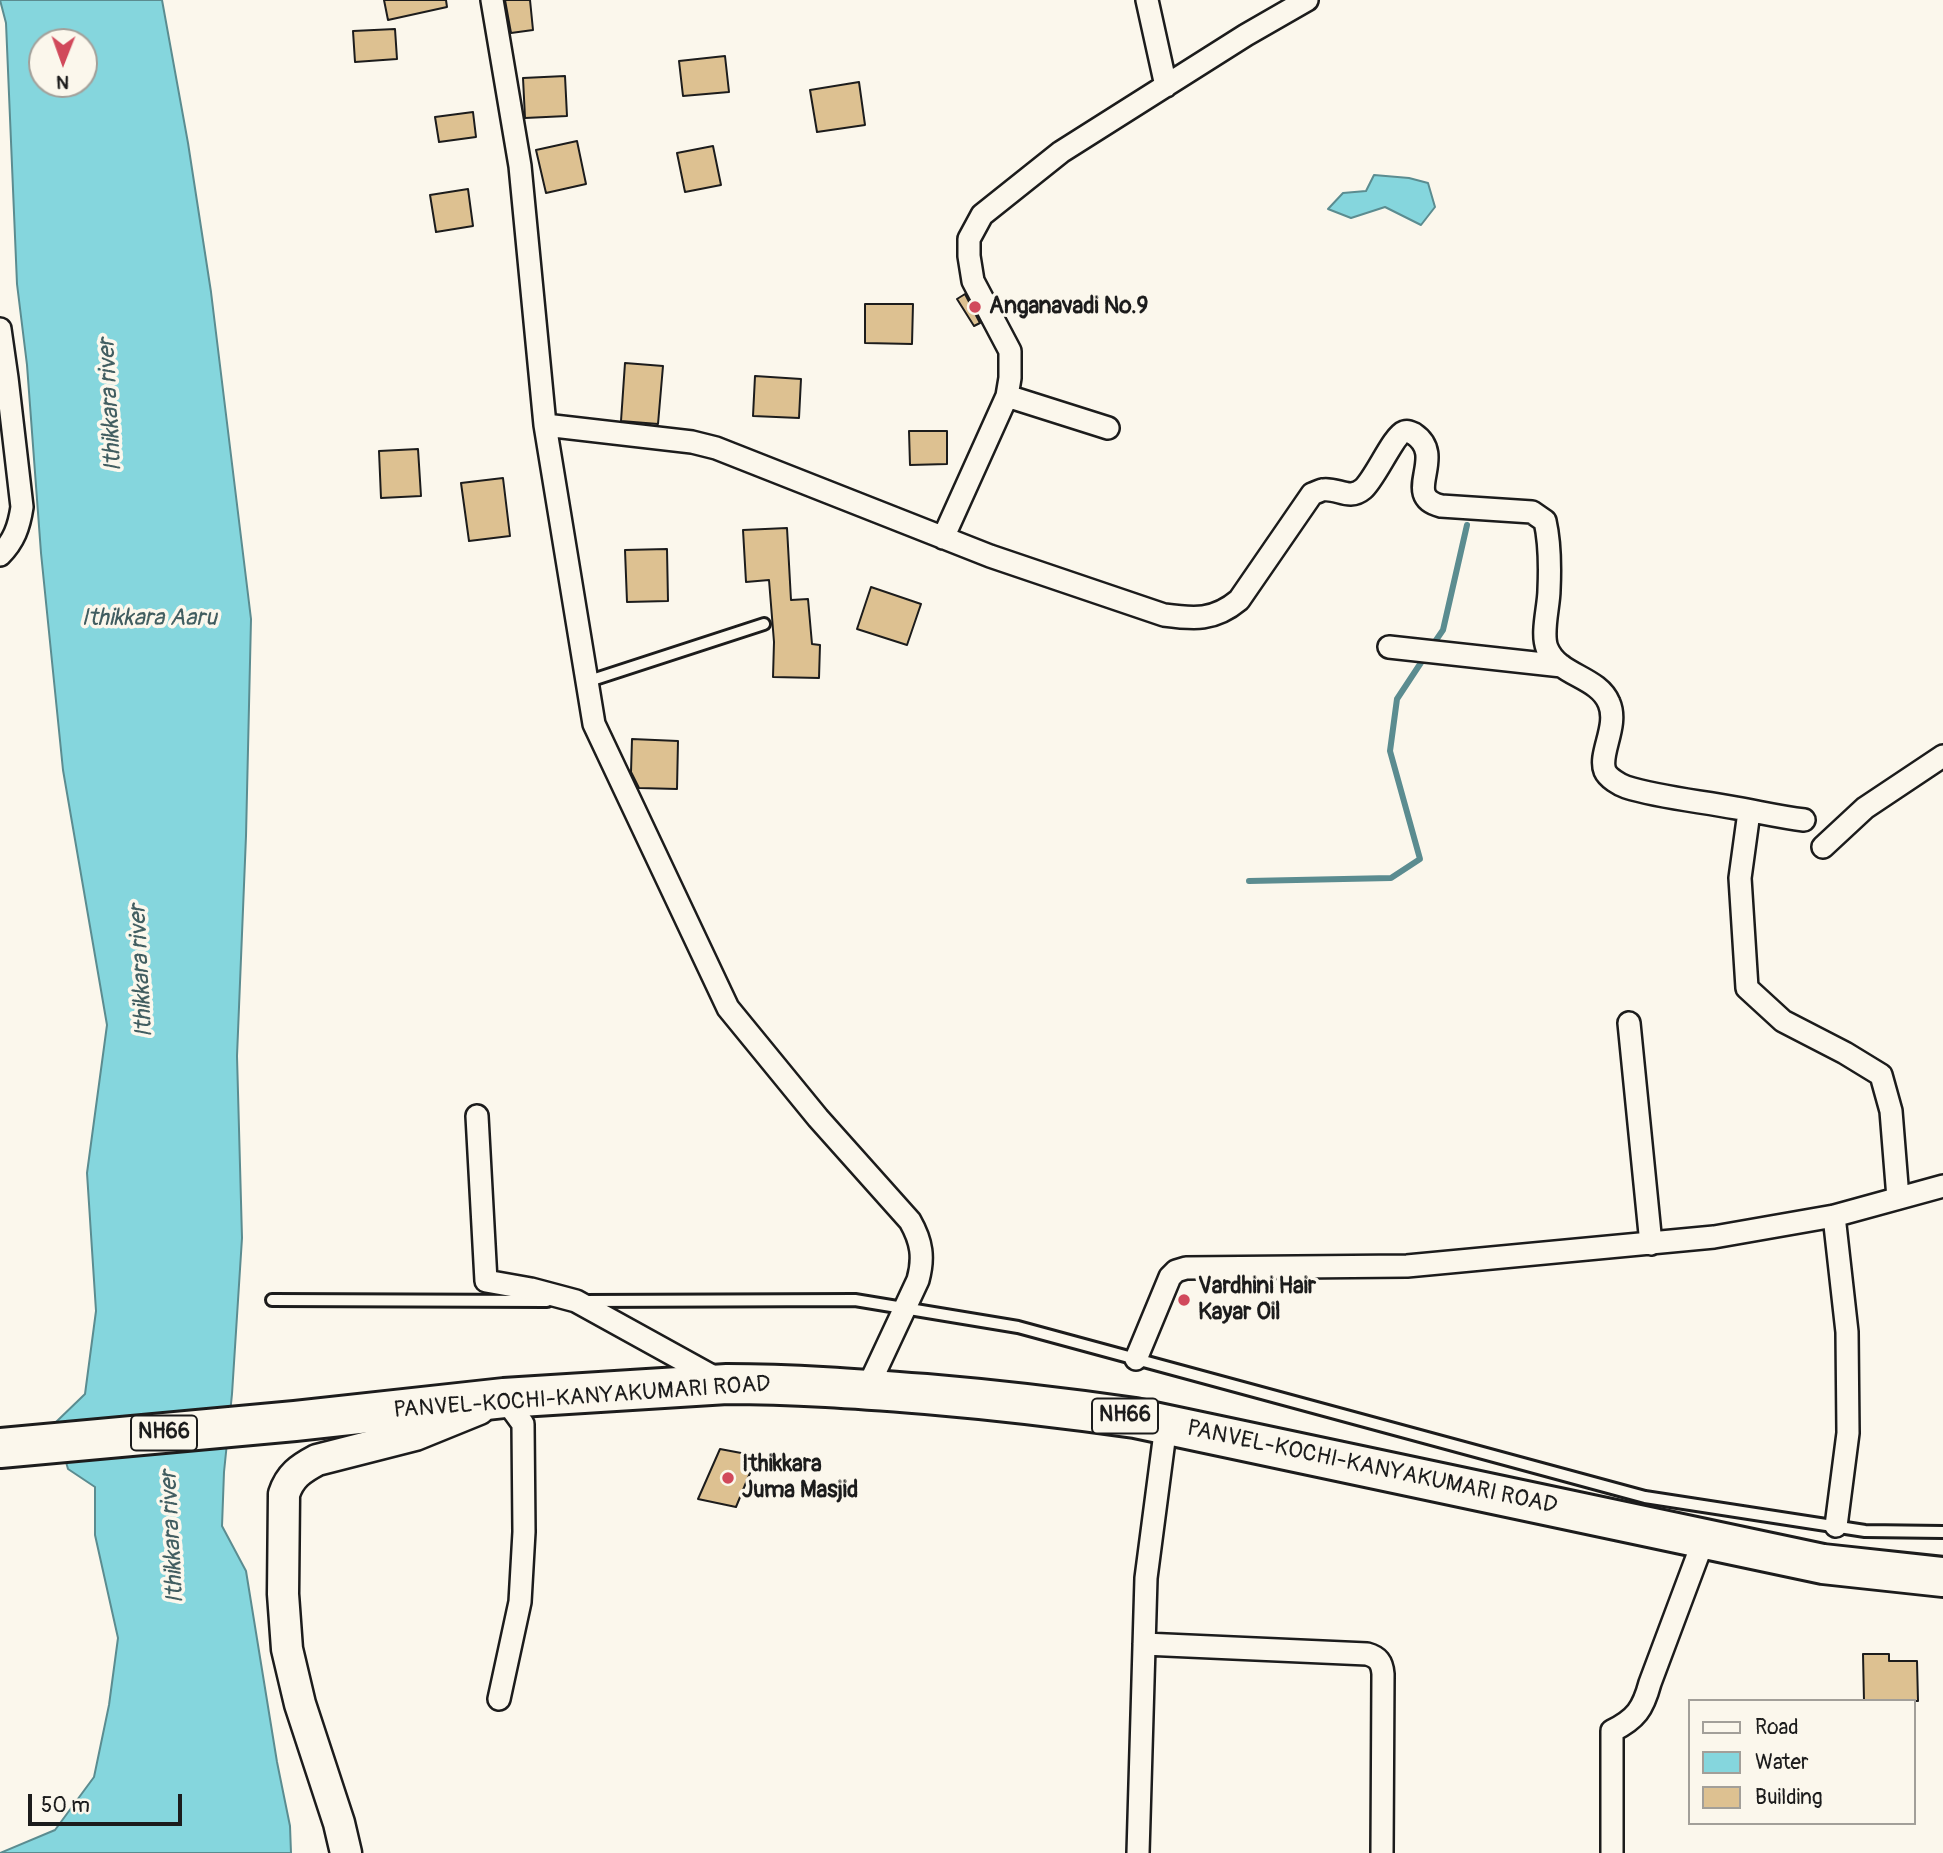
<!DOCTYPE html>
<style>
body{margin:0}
#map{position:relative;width:1943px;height:1853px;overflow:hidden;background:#fbf7ec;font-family:Pangolin,sans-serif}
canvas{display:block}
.legend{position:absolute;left:1688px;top:1699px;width:228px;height:126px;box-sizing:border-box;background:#fbf7ec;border:2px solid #a29f99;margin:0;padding:9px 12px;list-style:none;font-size:21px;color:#1c1c1c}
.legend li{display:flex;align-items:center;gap:14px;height:35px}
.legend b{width:35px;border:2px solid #a29f99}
.north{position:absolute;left:28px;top:28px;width:70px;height:70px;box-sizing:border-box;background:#fbf7ec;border:2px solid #a29f99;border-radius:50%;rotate:181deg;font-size:19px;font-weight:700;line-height:28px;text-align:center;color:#1c1c1c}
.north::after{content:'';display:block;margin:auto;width:24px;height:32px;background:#d1495b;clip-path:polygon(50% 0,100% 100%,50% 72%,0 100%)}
.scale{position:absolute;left:28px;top:1794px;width:154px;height:32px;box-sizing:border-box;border:4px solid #1c1c1c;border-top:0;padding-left:9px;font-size:21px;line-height:24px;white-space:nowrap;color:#1c1c1c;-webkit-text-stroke:5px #fbf7ec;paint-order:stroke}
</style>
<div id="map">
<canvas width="1943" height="1853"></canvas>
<ul class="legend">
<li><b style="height:9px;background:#fbf7ec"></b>Road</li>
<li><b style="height:19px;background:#85d6dd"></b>Water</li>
<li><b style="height:19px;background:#ddc191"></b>Building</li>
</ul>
<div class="north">N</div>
<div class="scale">50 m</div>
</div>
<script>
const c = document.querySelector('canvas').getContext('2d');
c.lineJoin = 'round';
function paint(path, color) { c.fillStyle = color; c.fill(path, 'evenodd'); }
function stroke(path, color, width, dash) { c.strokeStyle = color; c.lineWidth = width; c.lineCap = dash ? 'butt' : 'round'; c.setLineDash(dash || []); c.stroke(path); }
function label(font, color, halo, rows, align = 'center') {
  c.font = font + ' Pangolin,sans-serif'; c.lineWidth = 7; c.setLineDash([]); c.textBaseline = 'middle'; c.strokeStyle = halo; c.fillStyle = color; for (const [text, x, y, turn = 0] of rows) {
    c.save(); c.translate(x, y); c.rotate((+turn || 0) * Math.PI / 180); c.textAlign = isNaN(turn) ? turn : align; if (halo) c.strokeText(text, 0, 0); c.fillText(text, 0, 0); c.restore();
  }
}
const water = new Path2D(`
 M 0,0 L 162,0 L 188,143 L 211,292 L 251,619 L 246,836 L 237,1056 L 242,1238 L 232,1394 L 224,1472 L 222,1526 L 246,1571 L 277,1762 L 290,1826 L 291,1853 L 0,1853 L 55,1830 L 94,1777 L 109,1705 L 118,1638 L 95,1535 L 95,1487 L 68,1469 L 55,1423 L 85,1394 L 96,1311 L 87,1173 L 107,1025 L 63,770 L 41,553 L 27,365 L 17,284 L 6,23 ZM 42,42 L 84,42 L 84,84 L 42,84 Z
 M 1374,175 L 1409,178 L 1428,183 L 1435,207 L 1421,225 L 1385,207 L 1351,218 L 1328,209 L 1343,193 L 1366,191 Z`);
const stream = new Path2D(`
 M 1432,646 L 1443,630 L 1467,525
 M 1249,881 L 1391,878 L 1420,859 L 1390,751 L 1397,699 L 1426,655`);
const building = new Path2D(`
 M 384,0 L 446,0 L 447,7 L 388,20 Z
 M 505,0 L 530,0 L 533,30 L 511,33 Z
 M 395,29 L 397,59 L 355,62 L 353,31 Z
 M 725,56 L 729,92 L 683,96 L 679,61 Z
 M 565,76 L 567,116 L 525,118 L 523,78 Z
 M 859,82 L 865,125 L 817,132 L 810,90 Z
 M 473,112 L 476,137 L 439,142 L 435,117 Z
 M 577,141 L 586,184 L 546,193 L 536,150 Z
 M 713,146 L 721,185 L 685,192 L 677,153 Z
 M 468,189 L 473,226 L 436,232 L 430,195 Z
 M 965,294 L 980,323 L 974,326 L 957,299 Z
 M 865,304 L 913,304 L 912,344 L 865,343 Z
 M 625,363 L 663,366 L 658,424 L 621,421 Z
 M 755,376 L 801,379 L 799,418 L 753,416 Z
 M 909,431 L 947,431 L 947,464 L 910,465 Z
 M 418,449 L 421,496 L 381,498 L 379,451 Z
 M 503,478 L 510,536 L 469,541 L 461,483 Z
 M 787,528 L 791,600 L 808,599 L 812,644 L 820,645 L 819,678 L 773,677 L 774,642 L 769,580 L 746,582 L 743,530 Z
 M 667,549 L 668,601 L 627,602 L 625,550 Z
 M 871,587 L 921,604 L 907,645 L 857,629 Z
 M 632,739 L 678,741 L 677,789 L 639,788 L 631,772 Z
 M 720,1449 L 757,1456 L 736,1507 L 698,1499 Z
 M 1863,1654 L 1889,1654 L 1889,1661 L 1917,1661 L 1918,1701 L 1864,1701 Z`);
const lane = new Path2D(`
 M 586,682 L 764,624
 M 272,1300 L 547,1301
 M 584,1301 L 855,1300 L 1018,1327 L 1645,1497 L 1865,1531 L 1943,1532`);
const street = new Path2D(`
 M 492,0 L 520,166 L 545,425 L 594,724 L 728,1008 L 818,1118 L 910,1221 C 922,1242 924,1258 918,1280 L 867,1389
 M 1147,0 L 1166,86
 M 0,329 L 7,378 L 22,507 C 19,527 14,541 0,555
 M 1007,396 L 1108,428
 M 545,425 L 692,442 L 716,448 L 990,556 L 1164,615 C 1194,619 1214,621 1239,600 L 1312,494 C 1313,494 1321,490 1322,490 C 1337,487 1349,501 1363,489 C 1375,479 1393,436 1404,432 C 1408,431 1410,432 1414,434 C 1448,457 1400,496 1441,506 L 1532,512 L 1545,521 C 1550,543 1550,568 1549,590 C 1549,606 1541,633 1547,648 C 1558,676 1598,676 1609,703 C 1619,726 1598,754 1605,771 C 1608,778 1620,785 1626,787 C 1661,798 1700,801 1736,808 C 1759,812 1780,817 1804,820
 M 943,538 L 1007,396 L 1010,378 L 1010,351 L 973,281 L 969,256 L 969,239 L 982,215 L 1061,152 L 1246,35 L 1307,0
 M 1389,647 L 1562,666
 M 1749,812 L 1740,878 L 1747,988 L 1783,1021 L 1845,1053 L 1881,1075 L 1891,1111 L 1898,1198
 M 1823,847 L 1865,808 L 1943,756
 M 1629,1023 L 1651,1244
 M 477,1116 L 486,1281 L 531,1289 L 576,1301 L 719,1380
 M 1834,1216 L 1847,1332 L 1848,1433 L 1836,1526
 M 1136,1359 L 1170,1277 L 1176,1271 L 1186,1268 L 1407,1266 L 1714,1237 L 1834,1216 L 1943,1186
 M 1144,1644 L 1367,1654 C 1378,1657 1382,1662 1383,1674 L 1382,1853
 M 499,1699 L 520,1602 L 524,1532 L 523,1424 L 504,1398
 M 1138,1853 L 1146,1578 L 1166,1425
 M 1612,1853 L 1612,1731 C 1636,1719 1643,1709 1650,1683 L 1704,1539`);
const secondary = new Path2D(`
 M 346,1853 L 339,1823 L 300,1704 L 287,1649 L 283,1594 L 284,1494 C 290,1476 300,1469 317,1460 L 415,1435 L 479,1409`);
const highway = new Path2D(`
 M 0,1448 L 295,1421 L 504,1398 L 727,1384 C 793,1384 860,1389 926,1394 C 996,1400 1065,1408 1135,1418 L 1823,1564 L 1943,1577`);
const markers = [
 [975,307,7,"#d1495b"],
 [1184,1300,7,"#d1495b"],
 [728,1478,7,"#d1495b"]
];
const shields = [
 [1125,1416,66],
 [164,1433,66]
];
const shieldNames = [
 ["NH66",1125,1416],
 ["NH66",164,1433]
];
const poiNames = [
 ["Anganavadi No.9",989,307],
 ["Vardhini Hair",1198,1287],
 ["Kayar Oil",1198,1313],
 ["Ithikkara",742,1465],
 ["Juma Masjid",742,1491]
];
const streetNames = [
 ["PANVEL-KOCHI-KANYAKUMARI ROAD",582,1398,-4],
 ["PANVEL-KOCHI-KANYAKUMARI ROAD",1372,1468,12]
];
const waterNames = [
 ["Ithikkara river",111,405,-93],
 ["Ithikkara Aaru",149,619],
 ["Ithikkara river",142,971,-93],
 ["Ithikkara river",173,1537,-93]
];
paint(water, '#85d6dd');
stroke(water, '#5b8c90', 2);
stroke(stream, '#5b8c90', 6);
paint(building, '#ddc191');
stroke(building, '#1c1c1c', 2);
stroke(lane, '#1c1c1c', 16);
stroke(street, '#1c1c1c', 26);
stroke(secondary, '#1c1c1c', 35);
stroke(highway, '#1c1c1c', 44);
stroke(lane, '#fbf7ec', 10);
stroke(street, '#fbf7ec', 21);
stroke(secondary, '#fbf7ec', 30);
stroke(highway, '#fbf7ec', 38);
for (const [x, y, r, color] of markers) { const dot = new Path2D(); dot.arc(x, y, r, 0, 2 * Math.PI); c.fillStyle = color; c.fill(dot); stroke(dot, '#fbf7ec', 2.5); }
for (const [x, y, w] of shields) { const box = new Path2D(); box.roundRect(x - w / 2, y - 17.5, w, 35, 5); c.fillStyle = '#fbf7ec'; c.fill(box); stroke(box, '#1c1c1c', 2); }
label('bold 21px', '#1c1c1c', null, shieldNames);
label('bold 23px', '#1c1c1c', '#fbf7ec', poiNames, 'left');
label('23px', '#1c1c1c', '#fbf7ec', streetNames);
label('italic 24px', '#415d60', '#fbf7ec', waterNames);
</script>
